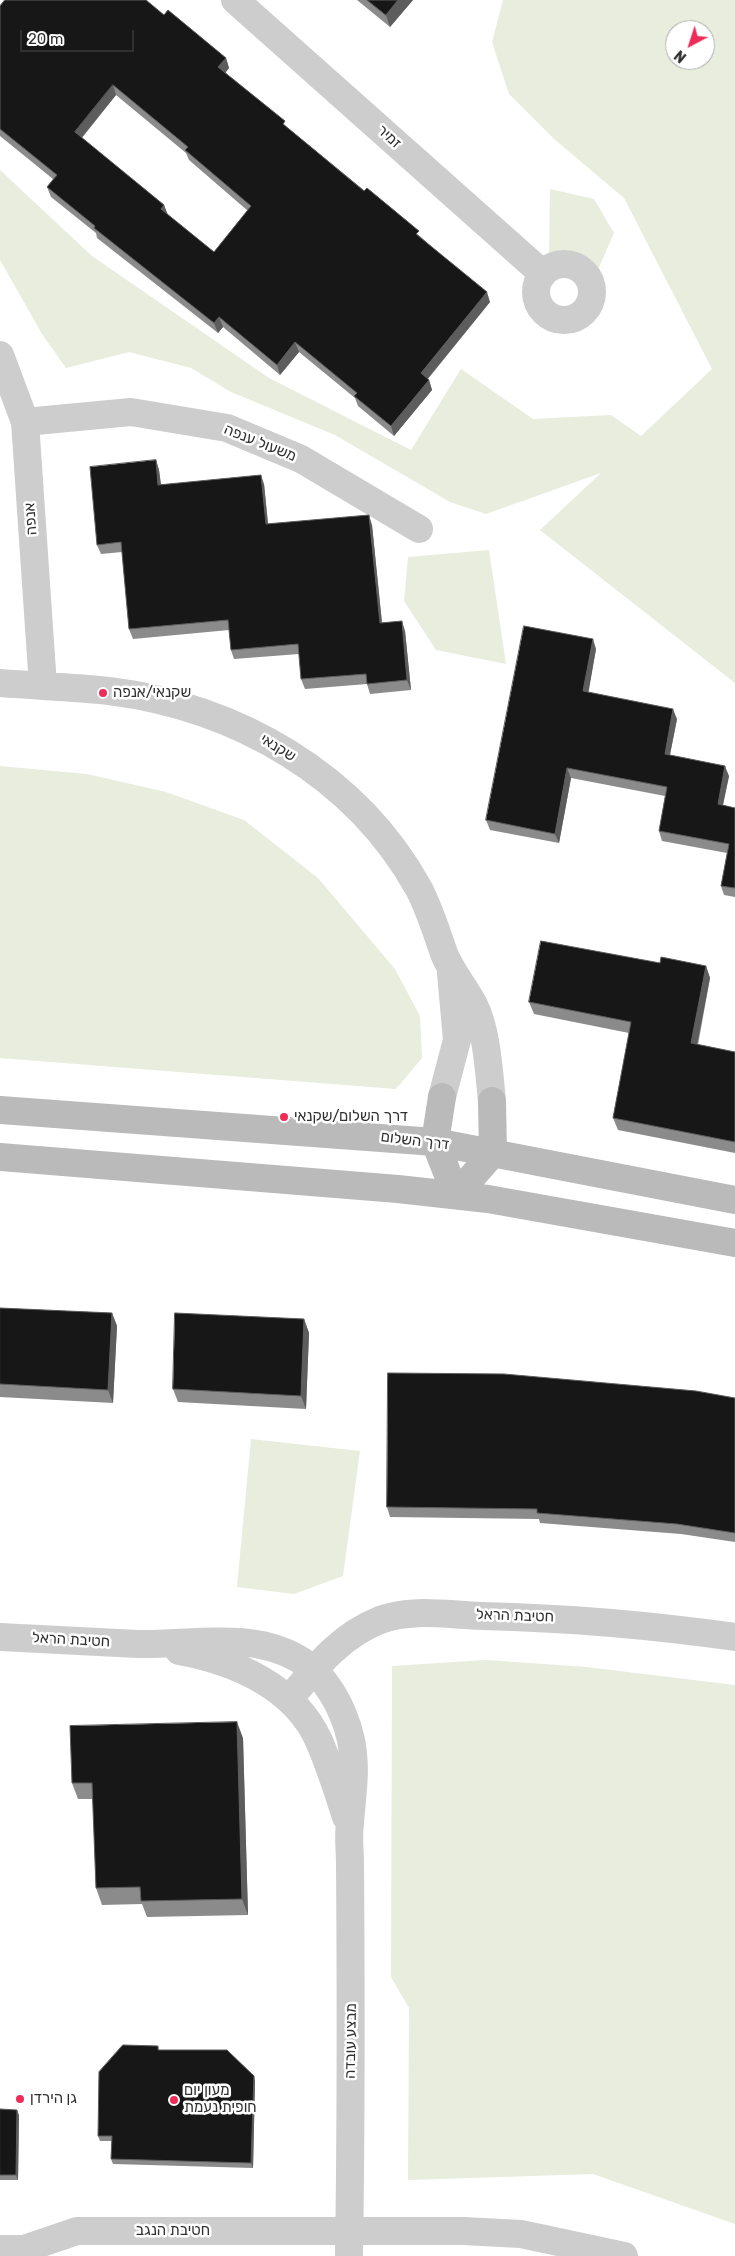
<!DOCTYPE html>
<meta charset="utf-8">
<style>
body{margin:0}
#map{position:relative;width:735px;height:2256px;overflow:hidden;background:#fff;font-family:Rubik,sans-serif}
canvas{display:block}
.north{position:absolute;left:665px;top:20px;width:50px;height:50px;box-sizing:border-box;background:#fff;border:1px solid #acacac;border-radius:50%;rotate:220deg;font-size:14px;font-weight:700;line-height:20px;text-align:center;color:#303030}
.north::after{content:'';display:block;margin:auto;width:18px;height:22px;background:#ed2c58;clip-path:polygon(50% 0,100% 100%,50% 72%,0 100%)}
.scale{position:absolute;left:20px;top:30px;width:114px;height:22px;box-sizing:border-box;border:2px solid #303030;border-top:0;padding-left:6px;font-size:15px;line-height:18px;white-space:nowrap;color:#303030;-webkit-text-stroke:4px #fff;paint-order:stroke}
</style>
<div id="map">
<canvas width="735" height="2256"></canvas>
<div class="north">N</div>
<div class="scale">20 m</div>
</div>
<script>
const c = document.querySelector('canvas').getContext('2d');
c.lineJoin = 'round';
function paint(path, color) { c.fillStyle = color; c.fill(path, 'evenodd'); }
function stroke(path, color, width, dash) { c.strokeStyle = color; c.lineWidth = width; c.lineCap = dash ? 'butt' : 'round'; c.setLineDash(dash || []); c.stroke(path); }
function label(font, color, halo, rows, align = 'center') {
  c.font = font + ' Rubik,Heebo,sans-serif'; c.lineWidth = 5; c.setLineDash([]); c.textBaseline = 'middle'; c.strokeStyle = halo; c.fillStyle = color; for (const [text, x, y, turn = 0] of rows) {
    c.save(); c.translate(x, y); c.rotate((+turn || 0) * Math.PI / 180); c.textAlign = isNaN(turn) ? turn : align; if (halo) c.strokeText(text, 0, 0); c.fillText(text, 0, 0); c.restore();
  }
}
const green = new Path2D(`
 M 503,0 L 735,0 L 735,683 L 540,530 L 601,473 L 486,514 L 450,502 L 335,435 L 231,392 L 191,368 L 129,352 L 66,368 L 42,334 L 0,260 L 0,170 L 92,256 L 269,378 L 411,450 L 461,369 L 533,419 L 611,415 L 641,436 L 712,369 L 624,198 L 554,139 L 509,94 L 492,42 ZM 675,30 L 705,30 L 705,60 L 675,60 Z
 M 550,189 L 594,199 L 614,233 L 597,272 L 549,259 Z
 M 489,550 L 506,664 L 436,650 L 404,601 L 408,557 Z
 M 0,766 L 87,774 L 166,792 L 244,820 L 318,878 L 395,969 L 420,1016 L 422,1058 L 396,1089 L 0,1058 Z
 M 251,1439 L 360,1451 L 343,1576 L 294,1594 L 237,1587 Z
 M 486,1660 L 586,1667 L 735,1685 L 735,2224 L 593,2174 L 408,2180 L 409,2008 L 391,1977 L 392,1666 Z`);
const street = new Path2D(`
 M 235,0 L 543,274
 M536 292a28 28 0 1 1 56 0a28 28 0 1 1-56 0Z
 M 0,355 L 25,422 L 43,686
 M 25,422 L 131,412 L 227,428 L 301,459 L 419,529
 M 0,683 C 36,686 73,687 109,691 C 237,707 356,775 419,889 C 430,910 437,934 445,956 C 453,974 465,988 474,1005 C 487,1030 489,1073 492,1101
 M 442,1097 L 457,1040 L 451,973
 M 0,1637 C 46,1639 92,1642 138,1644 C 190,1645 248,1631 297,1658 C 326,1674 344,1709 351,1740 C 357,1769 352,1795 350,1823 C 348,1836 350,1851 350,1864 C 351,1995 351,2125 349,2256
 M 179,1651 C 235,1661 295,1687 319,1741 C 330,1766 338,1792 346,1817
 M 290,1698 C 317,1666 340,1636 380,1620 C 413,1608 447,1615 482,1616 C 567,1618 650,1625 735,1637
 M 0,2249 L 24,2249 L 77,2231 L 463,2231 L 521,2234 L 624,2256`);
const secondary = new Path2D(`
 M 442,1097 L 435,1142 L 456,1195 L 493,1153 L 492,1101
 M 0,1110 L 435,1142 L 735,1200
 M 0,1157 L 398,1189 L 488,1199 L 735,1243`);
const wall = new Path2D(`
 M 357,0 L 413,0 L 390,27 Z
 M 0,6 L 164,15 L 226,58 L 229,68 L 225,73 L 287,127 L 421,237 L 490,302 L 428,379 L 429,380 L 432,390 L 394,436 L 358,406 L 355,398 L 299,352 L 280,375 L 223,327 L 218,333 L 97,238 L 96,233 L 51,197 L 47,187 L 53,179 L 0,136 ZM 116,95 L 186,153 L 189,160 L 248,211 L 214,252 L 167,214 L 164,205 L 82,138 Z
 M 156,460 L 159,470 L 161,484 L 264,484 L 268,524 L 372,525 L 382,623 L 405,631 L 411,690 L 370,694 L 367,684 L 305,689 L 301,679 L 299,654 L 234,659 L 231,650 L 229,630 L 133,639 L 129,629 L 122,552 L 101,554 L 97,545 Z
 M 596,649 L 588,692 L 677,719 L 670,755 L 729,776 L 723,805 L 735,808 L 735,897 L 724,895 L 721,886 L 727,853 L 662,841 L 659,831 L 665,796 L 571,778 L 559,843 L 490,830 L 486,820 Z
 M 660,963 L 706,966 L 710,978 L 698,1045 L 735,1052 L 735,1153 L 618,1130 L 613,1118 L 629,1033 L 534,1014 L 529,1002 Z
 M 0,1308 L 112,1313 L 117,1326 L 113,1403 L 0,1397 Z
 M 304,1319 L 309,1333 L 306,1409 L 178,1402 L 173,1389 Z
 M 735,1398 L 735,1542 L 681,1534 L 540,1523 L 539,1519 L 390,1517 L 387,1507 Z
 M 243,1738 L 248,1915 L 147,1917 L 142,1904 L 102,1905 L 96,1888 L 93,1799 L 78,1799 L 72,1783 Z
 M 158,2046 L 159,2050 L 254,2076 L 255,2082 L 253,2168 L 113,2164 L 111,2159 L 112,2141 L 100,2141 L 98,2136 Z
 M 0,2109 L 19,2115 L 18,2180 L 0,2180 Z`);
const shadedWall = new Path2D(`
 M 398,0 L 413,0 L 390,27 L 386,15 Z
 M 226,58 L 229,68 L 222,77 L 218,67 Z
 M 113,85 L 116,95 L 78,142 L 75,132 Z
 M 164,205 L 168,215 L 161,209 Z
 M 487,292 L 490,302 L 424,383 L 421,373 Z
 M 219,317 L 223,327 L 218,333 L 214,323 Z
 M 295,342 L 299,352 L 280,375 L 277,365 Z
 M 429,380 L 432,390 L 394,436 L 391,426 Z
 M 156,460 L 159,470 L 162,494 L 158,485 Z
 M 261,475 L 264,484 L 269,534 L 266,524 Z
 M 369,515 L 372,525 L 383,633 L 380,623 Z
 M 402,621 L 405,631 L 411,690 L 407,680 Z
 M 593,639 L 596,649 L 587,701 L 583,691 Z
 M 673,709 L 677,719 L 668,764 L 665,754 Z
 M 725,766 L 729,776 L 721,814 L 718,804 Z
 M 567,768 L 571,778 L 559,843 L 555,834 Z
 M 706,966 L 710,978 L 695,1055 L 691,1043 Z
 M 112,1313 L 117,1326 L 113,1403 L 108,1390 Z
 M 304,1319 L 309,1333 L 306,1409 L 301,1396 Z
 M 237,1722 L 243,1738 L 248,1915 L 242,1899 Z
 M 254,2076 L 255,2082 L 253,2168 L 251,2163 Z
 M 17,2110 L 19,2115 L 18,2180 L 16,2175 Z`);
const building = new Path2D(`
 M 5,0 L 146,0 L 164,15 L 168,10 L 226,58 L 218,67 L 285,121 L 283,124 L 364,191 L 367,188 L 419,231 L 416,234 L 487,292 L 421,373 L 429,380 L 391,426 L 354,396 L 357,393 L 295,342 L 277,365 L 219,317 L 214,323 L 94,228 L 95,226 L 47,187 L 57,175 L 0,129 L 0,6 ZM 113,85 L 188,147 L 185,150 L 251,206 L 214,252 L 161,209 L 164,205 L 75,132 Z
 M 367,0 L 398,0 L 386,15 Z
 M 156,460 L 158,485 L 261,475 L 266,524 L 369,515 L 380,623 L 402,621 L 407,680 L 367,684 L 366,674 L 301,679 L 298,644 L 231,650 L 228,620 L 129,629 L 121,542 L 97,545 L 90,467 Z
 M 524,626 L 593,639 L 583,691 L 673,709 L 665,754 L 725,766 L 718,804 L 735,808 L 735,888 L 721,886 L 729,844 L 659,831 L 667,787 L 567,768 L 555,834 L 486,820 Z
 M 541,941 L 660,963 L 661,957 L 706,966 L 691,1043 L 735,1052 L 735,1142 L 613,1118 L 631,1022 L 529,1002 Z
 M 0,1308 L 112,1313 L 108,1390 L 0,1384 Z
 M 175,1313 L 304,1319 L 301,1396 L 173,1389 Z
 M 388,1373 L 504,1374 L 696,1391 L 735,1398 L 735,1533 L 677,1524 L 537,1513 L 537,1509 L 387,1507 Z
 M 237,1722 L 242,1899 L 141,1901 L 140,1887 L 96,1888 L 92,1783 L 72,1783 L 70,1726 Z
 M 123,2045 L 158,2046 L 158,2050 L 227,2050 L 254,2076 L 251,2163 L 111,2159 L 112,2136 L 98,2136 L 99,2072 Z
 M 0,2109 L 17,2110 L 16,2175 L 0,2175 Z`);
const markers = [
 [103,693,5,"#ed2c58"],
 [284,1117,5,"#ed2c58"],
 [20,2099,5,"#ed2c58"],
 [174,2100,5,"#ed2c58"]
];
const streetNames = [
 ["זמיר",389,137,42],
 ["משעול ענפה",260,443,22],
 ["אנפה",31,519,-94],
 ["שקנאי",278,748,31],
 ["דרך השלום",415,1141,7],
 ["חטיבת הראל",515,1616,2],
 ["חטיבת הראל",71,1640,3],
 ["מבצע עובדה",351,2041,-89],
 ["חטיבת הנגב",173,2231]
];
const poiNames = [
 ["שקנאי/אנפה",113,693],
 ["דרך השלום/שקנאי",294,1117],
 ["מעון יום",184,2091],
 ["חופית נעמת",184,2108],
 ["גן הירדן",30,2099]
];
paint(green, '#e8eddd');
stroke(street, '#cdcdcd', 28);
stroke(secondary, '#bababa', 28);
paint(wall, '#8b8b8b');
paint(shadedWall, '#5d5d5d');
paint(building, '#171717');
stroke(building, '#5d5d5d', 1);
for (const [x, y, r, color] of markers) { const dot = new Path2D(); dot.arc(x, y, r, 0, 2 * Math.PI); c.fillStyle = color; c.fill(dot); stroke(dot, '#fff', 2); }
label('15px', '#303030', '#fff', streetNames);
label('15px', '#303030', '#fff', poiNames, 'left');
</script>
